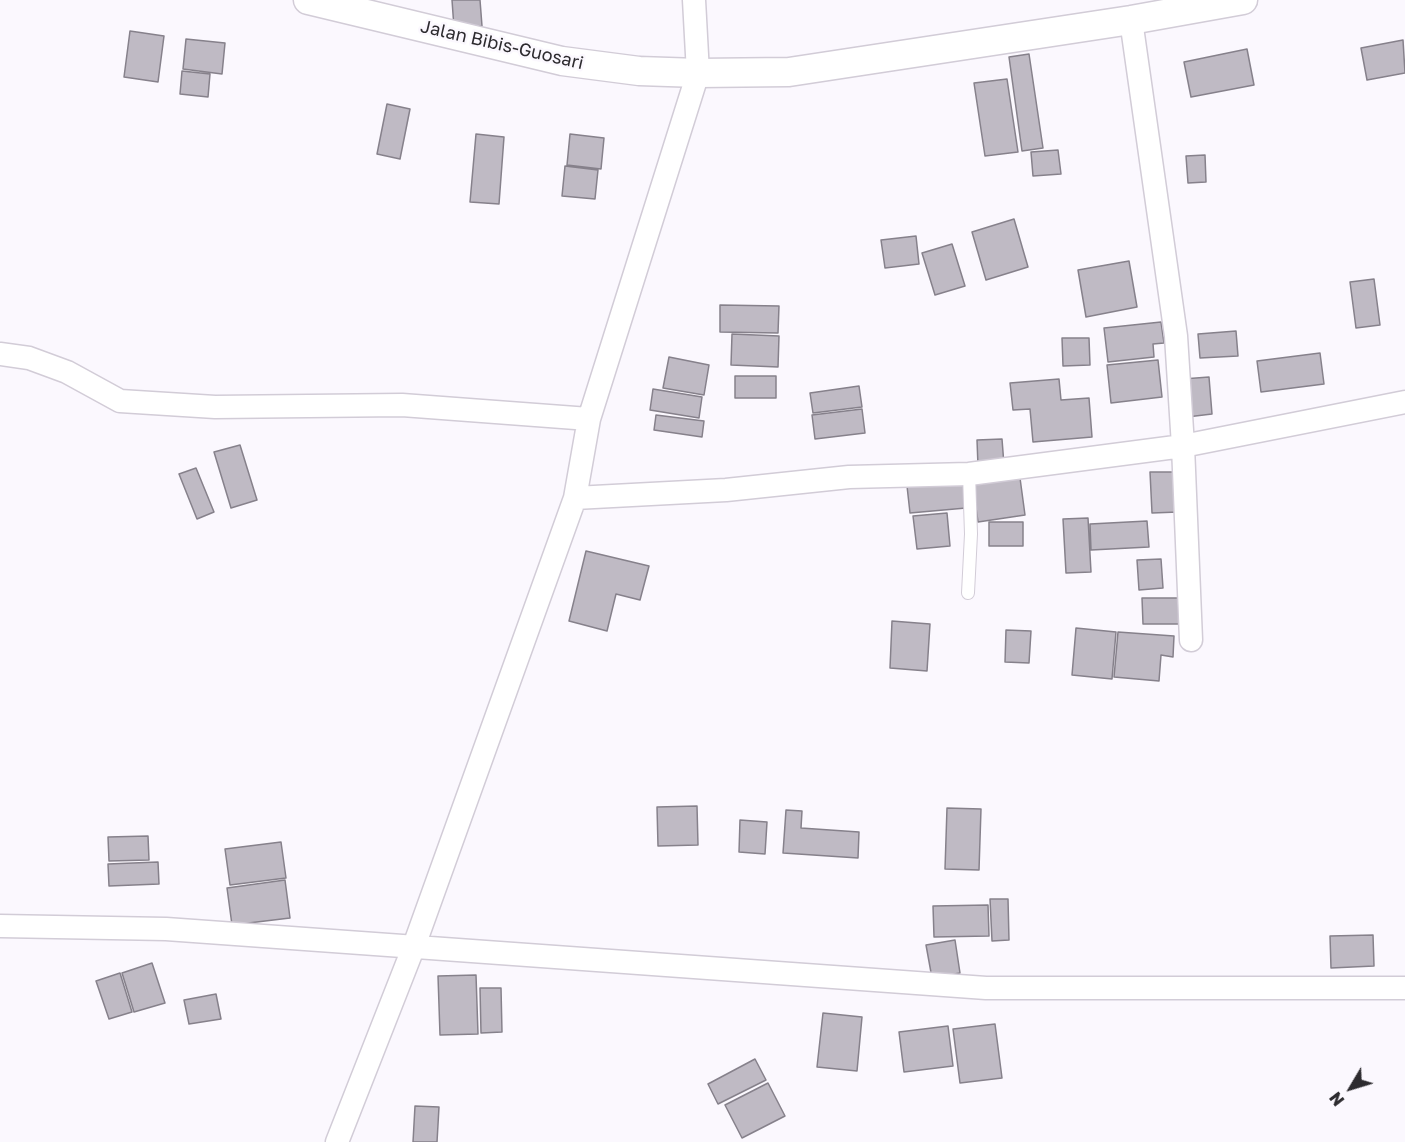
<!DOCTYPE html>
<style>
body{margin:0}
#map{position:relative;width:1405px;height:1142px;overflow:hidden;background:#fbf8fe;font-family:"Golos Text",sans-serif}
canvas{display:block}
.north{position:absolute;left:1321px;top:1058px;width:60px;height:60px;-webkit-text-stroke:4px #fbf8fe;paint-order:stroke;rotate:232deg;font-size:16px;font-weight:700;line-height:24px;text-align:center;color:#2d2b2f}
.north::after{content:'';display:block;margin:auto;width:21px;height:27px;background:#2d2b2f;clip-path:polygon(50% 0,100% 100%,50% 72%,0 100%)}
</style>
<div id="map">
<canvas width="1405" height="1142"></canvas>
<div class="north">N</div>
</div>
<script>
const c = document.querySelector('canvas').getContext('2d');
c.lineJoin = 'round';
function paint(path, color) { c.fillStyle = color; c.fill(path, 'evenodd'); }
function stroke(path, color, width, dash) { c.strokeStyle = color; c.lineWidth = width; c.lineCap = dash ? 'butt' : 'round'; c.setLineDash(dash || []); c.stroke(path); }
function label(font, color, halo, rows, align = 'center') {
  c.font = font + ' "Golos Text",sans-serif'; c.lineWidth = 5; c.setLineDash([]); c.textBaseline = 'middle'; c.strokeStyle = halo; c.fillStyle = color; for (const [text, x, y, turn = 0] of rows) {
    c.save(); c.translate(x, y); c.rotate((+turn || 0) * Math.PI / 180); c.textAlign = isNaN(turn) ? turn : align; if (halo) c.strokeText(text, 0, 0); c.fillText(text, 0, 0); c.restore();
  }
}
const building = new Path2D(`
 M 452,0 L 480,0 L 482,26 L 454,28 Z
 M 130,31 L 164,36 L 158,82 L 124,77 Z
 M 186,39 L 225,43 L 222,74 L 183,69 Z
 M 1403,40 L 1405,73 L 1367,80 L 1361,48 Z
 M 1247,49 L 1254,85 L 1191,97 L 1184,62 Z
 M 1029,54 L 1043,148 L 1022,151 L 1009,57 Z
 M 182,71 L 210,74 L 208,97 L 180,94 Z
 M 1007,79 L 1018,152 L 985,156 L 974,83 Z
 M 387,104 L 410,109 L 400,159 L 377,154 Z
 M 476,134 L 504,137 L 499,204 L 470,202 Z
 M 570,134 L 604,138 L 601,169 L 567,165 Z
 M 1058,150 L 1061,174 L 1033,176 L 1031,152 Z
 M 1205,155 L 1206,182 L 1188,183 L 1186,156 Z
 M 565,166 L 598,170 L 595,199 L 562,196 Z
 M 1014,219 L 1028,267 L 986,280 L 972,232 Z
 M 916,236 L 919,264 L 885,268 L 881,240 Z
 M 952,244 L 965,286 L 935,295 L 922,253 Z
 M 1129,261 L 1137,307 L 1086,317 L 1078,270 Z
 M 1374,279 L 1380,325 L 1356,328 L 1350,282 Z
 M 720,305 L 779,306 L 778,333 L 720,332 Z
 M 1161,322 L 1164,343 L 1153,344 L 1154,357 L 1108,362 L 1104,328 Z
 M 1236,331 L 1238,356 L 1200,358 L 1198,334 Z
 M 732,334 L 779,336 L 778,367 L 731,365 Z
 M 1062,338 L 1089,338 L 1090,365 L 1063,366 Z
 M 1320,353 L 1324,384 L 1261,392 L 1257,361 Z
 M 669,357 L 709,365 L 704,395 L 663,388 Z
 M 1158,360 L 1162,397 L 1111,403 L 1107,365 Z
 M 735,376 L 776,376 L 776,398 L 735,398 Z
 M 1209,377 L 1212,414 L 1187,417 L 1183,379 Z
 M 1059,379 L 1061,400 L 1089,398 L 1092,437 L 1033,442 L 1030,409 L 1013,410 L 1010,383 Z
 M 859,386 L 862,407 L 813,413 L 810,393 Z
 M 653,389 L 702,397 L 699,418 L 650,410 Z
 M 862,409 L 865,433 L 815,439 L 812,415 Z
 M 656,415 L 704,421 L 702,437 L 654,430 Z
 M 1002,439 L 1004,465 L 978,466 L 977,440 Z
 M 240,445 L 257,500 L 231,508 L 214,452 Z
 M 196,468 L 214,512 L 197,519 L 179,474 Z
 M 1150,472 L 1177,472 L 1178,512 L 1152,513 Z
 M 1020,478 L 1025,515 L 978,522 L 973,485 Z
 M 963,481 L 966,508 L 910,513 L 907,486 Z
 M 947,513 L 950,546 L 917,549 L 913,516 Z
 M 1088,518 L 1091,572 L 1066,573 L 1063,519 Z
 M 1147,521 L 1149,547 L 1091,550 L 1090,524 Z
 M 989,522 L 1023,522 L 1023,546 L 989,546 Z
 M 586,551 L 649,566 L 640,600 L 616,594 L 607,631 L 569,621 Z
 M 1161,559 L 1163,588 L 1139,590 L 1137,560 Z
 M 1142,598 L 1178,598 L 1179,624 L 1143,624 Z
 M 892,621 L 930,624 L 927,671 L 890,668 Z
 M 1076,628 L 1116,632 L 1112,679 L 1072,675 Z
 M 1006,630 L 1031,631 L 1029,663 L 1005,662 Z
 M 1118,632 L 1174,636 L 1173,657 L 1161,655 L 1159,681 L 1114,677 Z
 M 697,806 L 698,845 L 658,846 L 657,807 Z
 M 947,808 L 981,809 L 979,870 L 945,869 Z
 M 786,810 L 802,811 L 801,828 L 859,832 L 858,858 L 783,853 Z
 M 740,820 L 767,822 L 765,854 L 739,852 Z
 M 148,836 L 149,860 L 109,861 L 108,837 Z
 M 281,842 L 286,878 L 230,885 L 225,849 Z
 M 158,862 L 159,884 L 109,886 L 108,864 Z
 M 285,880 L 290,918 L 232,925 L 227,888 Z
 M 990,899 L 1008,899 L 1009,940 L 992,941 Z
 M 988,905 L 989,936 L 934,937 L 933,906 Z
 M 1373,935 L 1374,966 L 1331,968 L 1330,936 Z
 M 955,940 L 960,973 L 932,978 L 926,945 Z
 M 152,963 L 165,1003 L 134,1012 L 122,973 Z
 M 120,973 L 132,1012 L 109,1019 L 96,981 Z
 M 476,975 L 478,1034 L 440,1035 L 438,976 Z
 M 480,988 L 501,988 L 502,1032 L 481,1033 Z
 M 216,994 L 221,1019 L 189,1024 L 184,1000 Z
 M 823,1013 L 862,1017 L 857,1071 L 817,1067 Z
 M 995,1024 L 1002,1078 L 960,1083 L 953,1029 Z
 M 948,1026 L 953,1066 L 904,1072 L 899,1032 Z
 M 755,1059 L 766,1080 L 718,1104 L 708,1084 Z
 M 768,1083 L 785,1116 L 742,1138 L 725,1105 Z
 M 415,1106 L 439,1107 L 437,1142 L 413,1142 Z`);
const service = new Path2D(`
 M 968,593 L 971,534 L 969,474`);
const minor = new Path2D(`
 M 1131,20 L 1176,336 L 1183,446 L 1191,640
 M 0,354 L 29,358 L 67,372 L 120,401 L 215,407 L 402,405 L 589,419
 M 575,498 L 726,490 L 849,477 L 969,474 L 1183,446 L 1405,402
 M 0,926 L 166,929 L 986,988 L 1405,988
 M 337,1142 L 414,946 L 575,498 L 589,419 L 698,73 L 694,0`);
const tertiary = new Path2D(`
 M 308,0 L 562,61 L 639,71 L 698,73 L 789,72 L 1131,20 L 1243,0`);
const streetNames = [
 ["Jalan Bibis-Guosari",502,45,13]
];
paint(building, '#bfbac4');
stroke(building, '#86818b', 1.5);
stroke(service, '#d2ccd7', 14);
stroke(minor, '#d2ccd7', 25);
stroke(tertiary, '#d2ccd7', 31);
stroke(service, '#fff', 12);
stroke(minor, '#fff', 22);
stroke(tertiary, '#fff', 28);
label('18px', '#2d2b2f', '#fbf8fe', streetNames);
</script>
